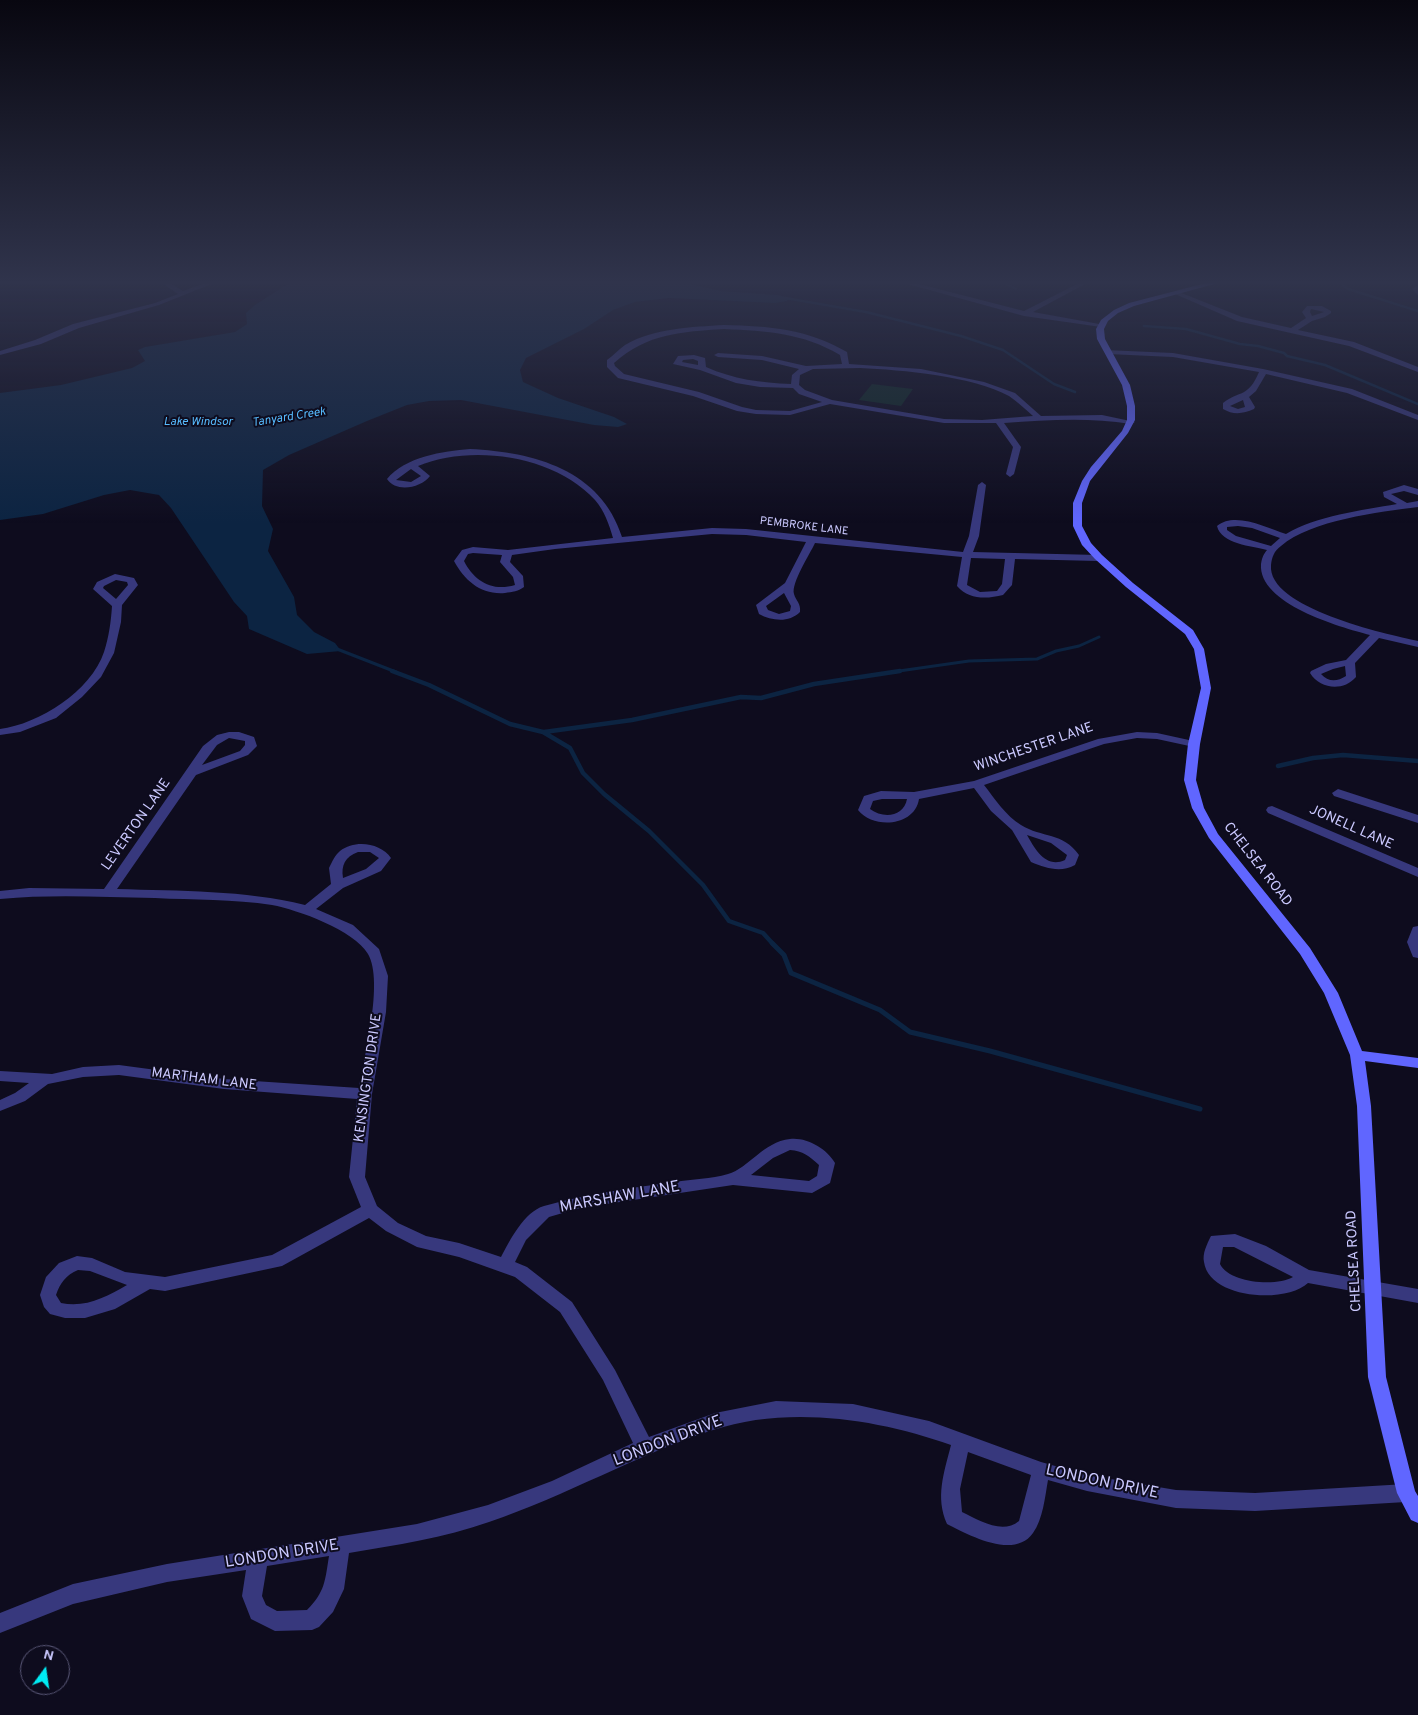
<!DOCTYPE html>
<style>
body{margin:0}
#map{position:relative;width:1418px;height:1715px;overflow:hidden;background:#0e0c1e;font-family:Overpass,sans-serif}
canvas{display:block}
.north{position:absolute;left:20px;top:1645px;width:50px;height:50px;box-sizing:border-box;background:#0e0c1e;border:1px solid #5a5878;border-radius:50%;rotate:14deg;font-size:14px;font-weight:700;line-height:20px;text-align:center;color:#cbc9ff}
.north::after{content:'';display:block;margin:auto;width:18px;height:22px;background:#00ebf3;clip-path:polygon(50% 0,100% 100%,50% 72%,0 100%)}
</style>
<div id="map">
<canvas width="1418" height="1715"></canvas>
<div class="north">N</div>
</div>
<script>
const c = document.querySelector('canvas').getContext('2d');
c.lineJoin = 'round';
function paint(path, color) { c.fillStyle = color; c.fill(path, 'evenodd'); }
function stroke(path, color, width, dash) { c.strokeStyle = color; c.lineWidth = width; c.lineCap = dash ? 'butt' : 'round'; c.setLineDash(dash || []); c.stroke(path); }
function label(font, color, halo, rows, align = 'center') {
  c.font = font + ' Overpass,sans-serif'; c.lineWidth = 4; c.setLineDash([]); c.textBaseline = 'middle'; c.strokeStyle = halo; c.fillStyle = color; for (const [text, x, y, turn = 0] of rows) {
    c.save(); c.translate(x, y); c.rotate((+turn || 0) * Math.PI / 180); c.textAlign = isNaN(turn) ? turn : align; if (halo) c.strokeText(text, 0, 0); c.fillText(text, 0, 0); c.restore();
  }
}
const green = new Path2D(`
 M 872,384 L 913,389 L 901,406 L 859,400 Z`);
const water = new Path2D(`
 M 289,283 L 685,283 L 721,291 L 778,295 L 789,298 L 787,301 L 775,303 L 669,298 L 635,302 L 613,310 L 584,329 L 526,358 L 520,370 L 523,382 L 558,398 L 614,417 L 627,424 L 618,427 L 594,425 L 461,400 L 429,401 L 407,405 L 367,421 L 289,455 L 263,470 L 262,506 L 273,529 L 268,551 L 294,597 L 297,615 L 314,632 L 335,643 L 341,651 L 307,654 L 249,629 L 247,616 L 234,602 L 171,508 L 159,495 L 130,490 L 104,495 L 43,514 L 0,520 L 0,393 L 61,385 L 132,368 L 145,361 L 138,350 L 145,347 L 235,332 L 247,324 L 246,313 L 255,305 Z`);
const streamFar3 = new Path2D(`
 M 1005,283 L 1016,289
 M 1340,283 L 1348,289 L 1418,311
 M 785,298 L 866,312 L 961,336 L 1003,350 L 1054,384 L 1075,392
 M 1144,326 L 1186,329 L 1240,344 L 1258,346 L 1284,353 L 1287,356 L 1325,365 L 1418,404`);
const streamFar2 = new Path2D(`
 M 337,649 L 396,672
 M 892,672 L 969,661 L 1037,659 L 1056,651 L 1079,646 L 1099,637`);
const streamFar1 = new Path2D(`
 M 392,671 L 429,685 L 510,724 L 543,732 L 570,748 L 583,773 L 604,794 L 649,831 L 703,885 L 729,921 L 763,933 L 773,944
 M 544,732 L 632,720 L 741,697 L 761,698 L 814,684 L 900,671
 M 1278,766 L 1313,758 L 1343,755 L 1418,761`);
const stream = new Path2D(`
 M 772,943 L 784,955 L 791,973 L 880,1010 L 910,1032 L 990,1051 L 1200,1109`);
const street = new Path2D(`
 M 162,283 L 170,283 L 183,291 L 205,283 L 214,283 L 159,305 L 79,328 L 41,344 L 0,355 L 0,351 L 35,340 L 73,324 L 155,303 L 178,294 Z
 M 904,283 L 915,283 L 1024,311 L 1079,283 L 1087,283 L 1033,312 L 1105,325 L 1101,327 L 1024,316 Z
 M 1418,285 L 1418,295 L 1412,289 Z
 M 1175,292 L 1179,292 L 1242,317 L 1291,328 L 1306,318 L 1302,312 L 1307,306 L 1322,306 L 1331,311 L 1331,313 L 1325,317 L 1312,321 L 1298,330 L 1354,342 L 1418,367 L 1418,372 L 1349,346 L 1237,321 L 1175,294 ZM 1311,309 L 1324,312 L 1312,316 L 1310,312 Z
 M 724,325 C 770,326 807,329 847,352 L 849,364 L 921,369 L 984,382 L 1015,393 L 1041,416 L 1102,415 L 1135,422 L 1131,424 C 1088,417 1047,420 1004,423 L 1021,447 L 1014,474 L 1010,477 L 1006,474 L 1013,447 L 996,423 L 944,423 L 830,404 L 790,415 L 756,414 L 737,411 L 693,396 L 618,378 L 607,367 L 607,360 C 613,356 619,349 625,345 C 654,328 692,327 724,325 ZM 724,329 C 767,331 803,333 840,355 L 842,364 L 806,366 L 762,356 L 718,353 L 714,355 L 718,357 L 762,360 L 799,369 L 792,375 L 791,384 C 761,383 733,379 706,367 L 705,358 L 694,355 L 678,356 L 673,364 L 700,370 L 736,383 L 760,387 L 793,388 L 799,394 L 822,402 L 790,411 L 756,410 L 742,407 L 699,392 L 624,374 L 615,366 L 614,363 C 648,333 681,332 724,329 ZM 693,359 L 698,361 L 698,365 L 682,362 L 683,360 ZM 860,368 C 902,370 973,376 1009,396 C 1018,402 1025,409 1033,416 L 982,420 L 944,419 L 832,400 L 805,390 L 799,385 L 800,375 L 813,369 Z
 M 1105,350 L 1173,353 L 1263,369 L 1352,389 L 1418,415 L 1418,420 L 1347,393 L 1266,374 L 1256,391 L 1249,397 L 1255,407 L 1254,409 C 1243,414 1233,415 1223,409 L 1223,403 C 1240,390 1248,398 1259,372 L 1173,357 L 1108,354 L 1105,354 ZM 1243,400 L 1245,407 L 1238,409 L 1230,406 Z
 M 470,449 C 534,452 601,470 622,537 L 712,528 L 746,529 L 963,552 L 969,536 L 978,485 L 982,482 L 986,485 L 979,536 L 973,552 L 1098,555 L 1103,558 L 1098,561 L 1015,559 L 1012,585 L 1003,595 C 987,599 969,600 957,586 L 962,557 L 815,543 C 810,554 791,583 794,594 C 796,601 801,603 800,612 C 789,623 772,621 759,614 L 756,605 L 785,583 L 806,542 L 746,535 L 712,534 L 555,549 L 512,555 L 510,562 L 523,576 L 524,587 C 519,591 512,592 505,593 C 481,595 465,581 454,561 L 462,550 L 473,547 L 508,550 L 613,538 C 609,524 604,510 595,500 C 554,455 471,444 418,466 L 430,476 C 421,488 396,493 387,479 C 405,457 443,451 470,449 ZM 411,469 L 421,476 L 411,482 L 396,480 ZM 473,553 L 502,555 L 500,562 L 513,577 L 515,585 C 492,592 474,581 464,561 L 468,554 ZM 971,558 L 1005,559 L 1002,584 L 997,591 L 980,592 L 967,585 ZM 784,593 L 791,606 L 790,611 L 779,614 L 768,610 L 766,606 Z
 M 1404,485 L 1418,489 L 1418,495 L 1404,491 L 1391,494 L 1407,503 L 1418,501 L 1418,507 C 1379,512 1311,520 1281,546 C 1274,551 1272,557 1271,565 C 1267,608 1386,634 1418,641 L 1418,647 L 1379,638 L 1355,663 L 1356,677 C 1343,692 1320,689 1310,673 L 1311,671 L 1326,664 L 1346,660 L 1370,635 C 1340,627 1258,604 1261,564 C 1262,558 1263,555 1267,550 C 1252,546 1221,544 1217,526 C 1235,511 1267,528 1286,534 C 1316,516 1362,510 1397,504 L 1384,497 L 1383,492 ZM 1238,526 L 1252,528 L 1280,538 L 1271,546 L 1236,536 L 1227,530 L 1227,527 ZM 1345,666 L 1346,676 C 1337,682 1328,682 1321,674 L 1333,669 Z
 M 115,574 L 134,578 L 138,585 L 122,605 L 121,622 L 114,653 L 101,677 L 82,697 L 56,718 L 20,732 L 0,735 L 0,729 C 39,724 91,691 104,652 C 109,637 111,621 112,606 L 93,589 L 97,582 ZM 116,580 L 127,582 L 128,585 L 116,599 L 103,588 L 104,586 Z
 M 229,732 L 239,732 L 254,737 L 257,746 L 248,755 L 196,775 L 117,889 C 180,891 244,890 305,905 L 331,884 L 329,868 C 332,862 335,855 340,851 C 355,839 381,843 391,858 L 381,871 L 343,888 L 316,909 L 353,925 L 379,949 L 388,976 L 386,1012 L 372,1094 L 365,1177 L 377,1206 L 398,1223 L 426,1236 L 459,1243 L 501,1257 C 510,1240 524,1212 544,1206 C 587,1194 631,1188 675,1182 C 692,1179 711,1179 728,1174 C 749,1168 763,1142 790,1139 C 807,1137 827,1149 835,1163 L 830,1183 L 812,1193 L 733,1185 L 580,1208 L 549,1217 L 526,1240 L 515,1262 L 527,1267 L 572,1302 L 615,1370 L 649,1437 L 715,1413 L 776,1401 L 853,1404 L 929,1421 L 1041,1462 L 1087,1475 L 1176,1490 L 1255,1493 L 1406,1484 L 1413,1487 L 1415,1493 L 1413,1499 L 1406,1502 L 1255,1511 L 1176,1508 L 1087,1491 L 1048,1480 C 1045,1497 1043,1519 1033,1533 C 1014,1560 969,1535 947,1524 C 935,1497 944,1473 951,1445 C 879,1419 788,1405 713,1430 C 636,1455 566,1496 489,1522 C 444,1538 396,1545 349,1553 L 344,1589 L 333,1612 L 319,1627 L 312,1630 L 275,1631 L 251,1619 L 242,1596 L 246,1570 L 167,1582 L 73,1604 L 0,1633 L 0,1613 L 73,1584 L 167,1564 L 417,1524 L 488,1505 L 552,1481 L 633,1443 L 603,1380 L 560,1312 L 515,1277 L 459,1257 L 417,1247 L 386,1231 L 369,1218 L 282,1266 L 165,1291 L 150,1289 L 115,1309 L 85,1318 L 65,1318 L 50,1314 L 44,1307 L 40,1295 L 46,1277 L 59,1263 L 77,1256 L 92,1258 L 125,1272 L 165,1277 L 272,1255 L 361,1207 L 349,1177 L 357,1099 L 224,1089 L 119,1075 L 83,1077 L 48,1084 L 25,1101 L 0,1111 L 0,1100 L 15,1093 L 29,1083 L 0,1081 L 0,1071 L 52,1074 L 83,1067 L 119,1065 L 224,1079 L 359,1088 C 364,1057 384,982 368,954 C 354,930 298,910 272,905 C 234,899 193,900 155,898 C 103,897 51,894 0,899 L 0,891 L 29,888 L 104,889 L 203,746 L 217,735 ZM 229,738 L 245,741 L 245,745 L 240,751 L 202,765 L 217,745 ZM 358,852 L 370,852 L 379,858 L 366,869 L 343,878 C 341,865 345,857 358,852 ZM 790,1150 C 803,1151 809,1156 819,1165 L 817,1176 L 809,1181 L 751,1175 L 773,1158 ZM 78,1270 L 90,1271 L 127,1285 C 106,1297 86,1308 61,1303 L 56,1295 C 60,1283 66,1275 78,1270 ZM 968,1452 L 1031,1475 L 1019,1521 C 1002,1535 979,1520 962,1512 L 960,1489 ZM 329,1556 C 325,1581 325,1592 307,1610 L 277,1611 L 266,1605 L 262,1596 L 267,1566 Z
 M 1137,732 L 1157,733 L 1198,742 L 1200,744 L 1194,747 L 1157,739 L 1137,738 L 1104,744 L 984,785 C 995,799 1006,816 1021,825 C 1042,838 1063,832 1079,855 L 1075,865 C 1060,873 1046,868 1031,862 L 1012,830 L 991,811 L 974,788 L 919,799 C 915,826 874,830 858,810 L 864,796 L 881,791 L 914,792 L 974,781 L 1098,739 ZM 882,799 L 907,799 C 904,817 883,819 870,809 L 873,801 ZM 1027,835 L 1051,843 L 1067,855 L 1065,860 C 1046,869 1035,849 1027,835 Z
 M 1338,789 L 1418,815 L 1418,823 L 1334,796 L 1332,793 Z
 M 1272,806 L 1418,868 L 1418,877 L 1268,813 L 1266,810 L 1268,807 Z
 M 1418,926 L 1418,958 L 1413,957 L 1407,942 L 1413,927 Z
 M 1235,1234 L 1266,1246 L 1309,1270 L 1418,1289 L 1418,1303 L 1308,1283 C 1286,1304 1209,1299 1204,1262 C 1202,1254 1207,1244 1211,1236 ZM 1223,1247 L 1234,1247 L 1293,1277 C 1276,1287 1229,1283 1220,1264 Z`);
const secondary = new Path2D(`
 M 1206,283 L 1218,283 L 1134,306 L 1118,313 L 1108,321 L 1104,329 L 1105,339 L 1130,385 L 1135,406 L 1135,420 L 1128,433 L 1090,481 L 1082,503 L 1082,526 L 1091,543 L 1102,555 L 1133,583 L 1193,630 L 1204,649 L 1211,688 L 1200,744 L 1196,780 L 1204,808 L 1218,834 L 1310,948 L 1338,993 L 1362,1051 L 1418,1058 L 1418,1068 L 1365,1061 L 1371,1106 L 1386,1377 L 1415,1491 L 1418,1496 L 1418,1523 L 1411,1520 L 1397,1493 L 1368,1377 L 1357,1106 L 1350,1055 L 1324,993 L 1300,954 L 1209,838 L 1192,808 L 1184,780 L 1188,744 L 1201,688 L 1194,649 L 1185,634 L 1126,587 L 1095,559 L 1082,545 L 1073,526 L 1073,503 L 1082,481 L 1091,467 L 1122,431 L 1127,420 L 1127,406 L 1122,385 L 1097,339 L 1096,329 L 1101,320 L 1114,310 L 1129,303 Z`);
const farStreetnames = [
 ["PEMBROKE LANE",804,527,7]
];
const farWaternames = [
 ["Tanyard Creek",289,418,-9],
 ["Lake Windsor",198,423]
];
const streetNames = [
 ["WINCHESTER LANE",1034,748,-19],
 ["LEVERTON LANE",137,825,-55],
 ["JONELL LANE",1351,828,24],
 ["CHELSEA ROAD",1257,865,52],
 ["KENSINGTON DRIVE",369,1078,-82],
 ["MARTHAM LANE",204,1080,7],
 ["CHELSEA ROAD",1355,1261,-93]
];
const nearStreetnames = [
 ["MARSHAW LANE",620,1198,-10],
 ["LONDON DRIVE",668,1442,-21],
 ["LONDON DRIVE",1102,1483,12],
 ["LONDON DRIVE",282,1555,-9]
];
paint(green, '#0f2825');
paint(water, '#0c2442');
stroke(streamFar3, '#0c2442', 2.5);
stroke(streamFar2, '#0c2442', 3);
stroke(streamFar1, '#0c2442', 4.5);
stroke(stream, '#0c2442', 5);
paint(street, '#37387d');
paint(secondary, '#6066ff');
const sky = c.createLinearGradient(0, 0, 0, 523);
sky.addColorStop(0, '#080710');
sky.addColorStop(0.54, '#30344c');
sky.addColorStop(1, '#30344c00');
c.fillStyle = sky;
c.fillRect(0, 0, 1418, 523);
label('11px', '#cbc9ff', '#0e0c1e', farStreetnames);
label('italic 12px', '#57bcff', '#0e0c1e', farWaternames);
label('14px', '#cbc9ff', '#0e0c1e', streetNames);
label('16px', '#cbc9ff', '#0e0c1e', nearStreetnames);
</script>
